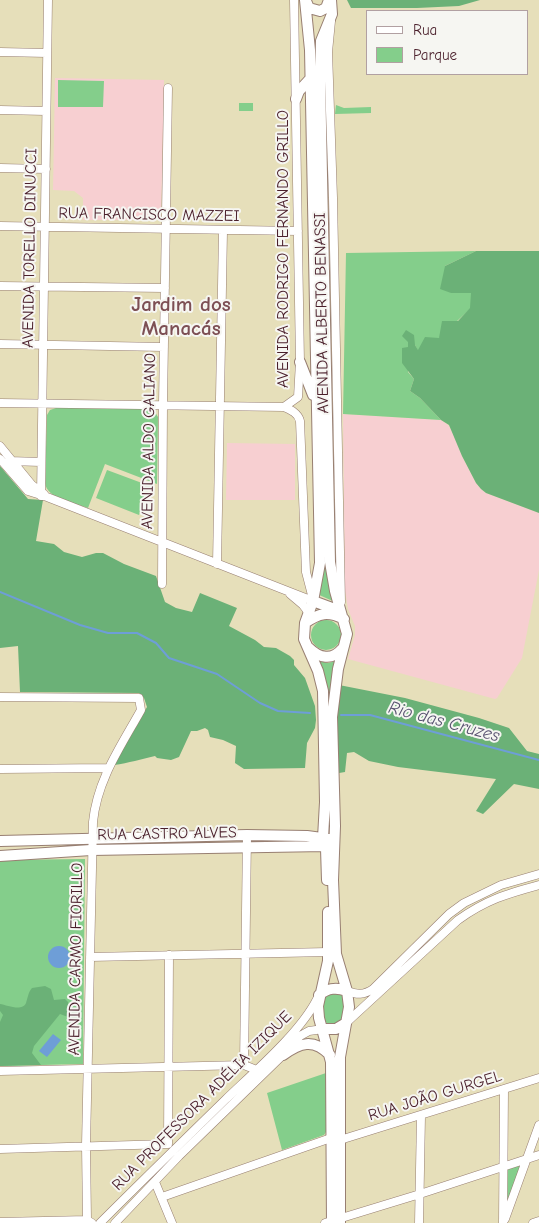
<!DOCTYPE html>
<meta charset="utf-8">
<style>
body{margin:0}
#map{position:relative;width:539px;height:1223px;overflow:hidden;background:#e6dfba;font-family:"Comic Neue",sans-serif}
canvas{display:block}
.legend{position:absolute;left:366px;top:10px;width:162px;height:65px;box-sizing:border-box;background:#f6f6f2;border:1px solid #b1a0a2;margin:0;padding:6px 9px;list-style:none;font-size:15px;color:#4a1f2b}
.legend li{display:flex;align-items:center;gap:10px;height:25px}
.legend b{width:25px;border:1px solid #b1a0a2}
</style>
<div id="map">
<canvas width="539" height="1223"></canvas>
<ul class="legend">
<li><b style="height:6px;background:#fff"></b>Rua</li>
<li><b style="height:14px;background:#84ce8b"></b>Parque</li>
</ul>
</div>
<script>
const c = document.querySelector('canvas').getContext('2d');
c.lineJoin = 'round';
function paint(path, color) { c.fillStyle = color; c.fill(path, 'evenodd'); }
function stroke(path, color, width, dash) { c.strokeStyle = color; c.lineWidth = width; c.lineCap = dash ? 'butt' : 'round'; c.setLineDash(dash || []); c.stroke(path); }
function label(font, color, halo, rows, align = 'center') {
  c.font = font + ' "Comic Neue",sans-serif'; c.lineWidth = 4; c.setLineDash([]); c.textBaseline = 'middle'; c.strokeStyle = halo; c.fillStyle = color; for (const [text, x, y, turn = 0] of rows) {
    c.save(); c.translate(x, y); c.rotate((+turn || 0) * Math.PI / 180); c.textAlign = isNaN(turn) ? turn : align; if (halo) c.strokeText(text, 0, 0); c.fillText(text, 0, 0); c.restore();
  }
}
const built = new Path2D(`
 M 55,78 L 164,80 L 161,218 L 159,220 L 83,220 L 83,198 L 74,191 L 53,190 Z
 M 343,414 L 441,420 L 448,425 L 452,431 L 462,456 L 476,483 L 481,489 L 486,493 L 539,513 L 539,570 L 522,658 L 497,698 L 495,699 L 348,659 L 355,635 L 355,626 L 348,609 L 345,591 Z
 M 227,443 L 295,444 L 295,500 L 226,500 Z`);
const green = new Path2D(`
 M 58,80 L 104,81 L 103,107 L 58,107 Z
 M 239,103 L 253,103 L 253,111 L 239,111 Z
 M 336,105 L 344,108 L 371,107 L 371,113 L 335,114 Z
 M 476,251 L 445,266 L 451,293 L 471,293 L 471,308 L 439,338 L 418,351 L 415,345 L 408,342 L 408,372 L 414,379 L 410,391 L 420,398 L 441,420 L 343,414 L 346,253 Z
 M 59,407 L 145,409 L 155,412 L 158,417 L 157,484 L 105,464 L 88,508 C 75,503 47,499 45,483 L 47,415 L 50,410 Z
 M 107,470 L 150,486 L 139,515 L 96,498 Z
 M 322,565 L 327,565 L 335,602 L 317,594 Z
 M311 635a15 15 0 1 1 30 0a15 15 0 1 1-30 0Z
 M 319,661 L 328,663 L 336,661 L 332,835 L 329,835 L 328,743 Z
 M 85,859 L 83,1064 L 0,1066 L 0,860 Z
 M 340,993 C 348,1000 345,1011 344,1021 L 331,1025 L 323,1021 L 323,995 Z
 M 326,1073 L 326,1132 L 324,1135 L 282,1150 L 267,1093 Z
 M 519,1165 L 521,1168 L 509,1199 L 507,1199 L 506,1172 L 509,1168 Z`);
const forest = new Path2D(`
 M 347,0 L 480,0 L 459,6 L 417,8 L 351,8 Z
 M 476,251 L 539,251 L 539,513 L 486,493 L 481,489 L 476,483 L 462,456 L 449,425 L 441,420 L 420,398 L 410,391 L 414,379 L 402,363 L 402,348 L 408,347 L 408,342 L 402,336 L 406,330 L 414,335 L 415,345 L 418,350 L 425,337 L 439,338 L 442,321 L 458,321 L 470,308 L 471,293 L 451,293 L 440,289 L 445,266 Z
 M 0,466 L 28,499 L 43,500 L 36,541 L 54,544 L 64,552 L 82,557 L 96,553 L 103,553 L 124,564 L 156,576 L 165,602 L 176,608 L 192,612 L 200,593 L 237,608 L 229,626 L 255,640 L 264,647 L 276,648 L 290,656 L 294,660 L 294,665 L 305,678 L 315,706 L 316,720 L 315,728 L 307,743 L 305,768 L 244,769 L 235,763 L 236,746 L 223,740 L 210,737 L 208,730 L 205,728 L 197,731 L 191,731 L 179,757 L 171,760 L 157,758 L 155,756 C 141,759 129,763 114,765 L 147,707 L 144,698 L 139,693 L 20,692 L 18,646 L 0,648 Z
 M 339,685 L 405,698 L 479,718 L 509,728 L 527,751 L 539,754 L 539,789 L 514,784 L 483,814 L 476,811 L 496,779 L 398,767 L 369,761 L 354,752 L 347,753 L 345,772 L 339,773 L 336,736 Z
 M 45,986 L 51,989 L 54,1000 L 65,999 L 68,1002 L 70,1014 L 68,1017 L 60,1014 L 34,1046 L 32,1053 L 41,1065 L 0,1066 L 0,1022 L 3,1015 L 0,1011 L 0,1004 C 7,1005 22,1012 26,1003 C 28,997 28,993 32,988 Z`);
const water = new Path2D(`
 M48 957a11 11 0 1 1 22 0a11 11 0 1 1-22 0Z
 M 53,1034 L 61,1040 L 47,1057 L 39,1051 Z`);
const stream = new Path2D(`
 M 0,592 L 80,625 L 108,633 L 137,633 L 156,643 L 169,658 L 217,674 L 260,703 L 278,711 L 310,713
 M 341,715 L 370,715 L 539,760`);
const minor = new Path2D(`
 M 331,21 L 328,52 L 333,198 L 341,602
 M 0,52 L 47,53
 M 0,110 L 46,111
 M 0,168 L 46,169
 M 0,226 L 298,231
 M 0,286 L 165,288
 M 0,344 L 164,347
 M 0,403 L 284,407 C 291,410 298,413 300,421 L 306,572 L 313,599
 M 284,407 L 298,397 L 300,362 L 294,0
 M 0,446 L 32,485 L 44,494
 M 0,459 L 28,491 L 47,497 L 313,601
 M 9,461 L 41,462
 M 41,496 L 48,0
 M 217,564 L 223,231
 M 162,584 L 163,404 L 168,88
 M 290,594 L 303,605 L 309,613
 M 0,697 L 139,698 L 141,710 C 121,746 97,780 93,822 L 86,1145 L 87,1220
 M 0,769 L 108,768
 M 90,957 L 328,952
 M 347,991 C 357,995 364,995 373,989 L 449,914 L 464,903 L 501,885 L 539,874
 M 346,1023 L 458,920 C 486,900 506,894 539,885
 M 244,1065 L 247,835
 M 0,1071 L 244,1065 L 259,1071
 M 340,1140 L 539,1078
 M 168,1144 L 169,955
 M 0,1149 L 168,1144
 M 155,1182 L 172,1223
 M 162,1197 L 331,1138
 M 505,1219 L 539,1125
 M 0,1222 L 87,1220 L 92,1223
 M 100,1223 C 141,1182 183,1141 225,1100 C 253,1073 300,1033 317,999
 M 115,1223 L 179,1156 L 283,1055 L 300,1036 L 309,1031 L 323,1029
 M 325,1223 L 420,1194 L 539,1155
 M 419,1223 L 421,1116
 M 503,1223 L 504,1089
 M 533,1223 L 539,1221`);
const major = new Path2D(`
 M 305,0 L 310,50 L 320,563 L 313,601 L 305,623 L 304,639 L 318,671 L 323,691 L 325,802 L 323,838 L 326,848 L 327,880
 M 331,0 L 332,14 L 321,41 L 320,78 L 330,562 L 335,591 L 347,634 L 338,669 L 332,717 L 335,826 L 333,880 L 336,954 L 347,991 L 349,1007 L 340,1057 L 340,1223
 M 306,1 L 309,8 L 320,11 L 326,8 L 329,0
 M 296,99 L 299,91 L 310,79
 M 300,362 L 313,395
 M 313,601 L 340,611
 M 305,623 C 319,613 328,611 344,619
 M 309,648 C 319,658 332,661 342,649
 M 0,841 L 247,835 L 307,836 L 329,839
 M 0,856 L 91,850 L 325,846 L 331,844
 M 328,912 L 328,961 L 318,1006 L 319,1018 L 331,1062 L 332,1223
 M 319,995 C 328,988 336,987 347,991
 M 323,1029 L 336,1029 L 346,1023
 M 283,1055 C 300,1043 313,1038 330,1055`);
const streetNames = [
 ["RUA FRANCISCO MAZZEI",149,215,1],
 ["AVENIDA TORELLO DINUCCI",30,248,-89],
 ["AVENIDA RODRIGO FERNANDO GRILLO",283,249,-90],
 ["AVENIDA ALBERTO BENASSI",322,313,-91],
 ["AVENIDA ALDO GALIANO",149,441,-89],
 ["RUA CASTRO ALVES",167,834,-1],
 ["AVENIDA CARMO FIORILLO",76,959,-89],
 ["RUA JOÃO GURGEL",435,1096,-17],
 ["RUA PROFESSORA ADÉLIA IZIQUE",202,1101,-45]
];
const waterNames = [
 ["Rio das Cruzes",444,722,15]
];
const districtNames = [
 ["Jardim dos",181,305],
 ["Manacás",181,329]
];
paint(built, '#f7cfd1');
paint(green, '#84ce8b');
paint(forest, '#6bb177');
paint(water, '#6e9ed7');
stroke(stream, '#6e9ed7', 2);
stroke(minor, '#987f72', 9);
stroke(major, '#987f72', 12);
stroke(minor, '#fff', 8);
stroke(major, '#fff', 10);
label('16px', '#4a1f2b', '#f6f6f2', streetNames);
label('italic 18px', '#585270', '#f6f6f2', waterNames);
label('bold 21px', '#7d4f54', '#f6f6f2', districtNames);
</script>
